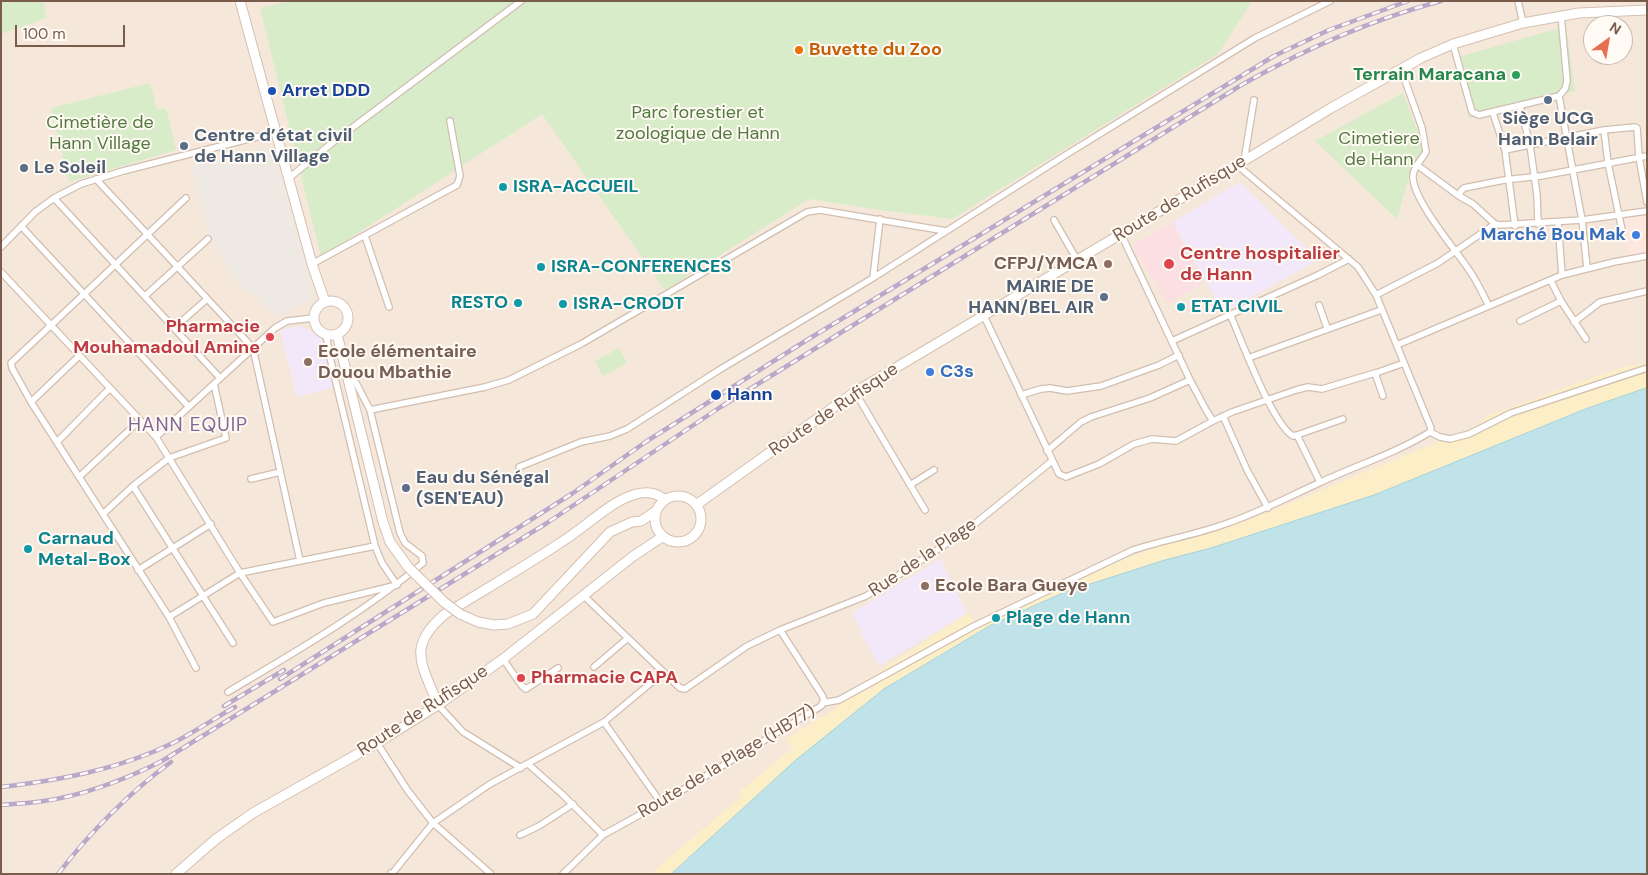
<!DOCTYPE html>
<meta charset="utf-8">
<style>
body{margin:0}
#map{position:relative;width:1648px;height:875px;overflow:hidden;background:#fdf6ec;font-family:"DM Sans",sans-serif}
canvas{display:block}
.frame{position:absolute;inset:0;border:2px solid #7a5c4d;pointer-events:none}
.north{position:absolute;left:1583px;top:15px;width:50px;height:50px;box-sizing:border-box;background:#fffaf3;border:1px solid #cabbb1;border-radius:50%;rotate:32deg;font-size:14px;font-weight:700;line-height:20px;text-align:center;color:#7a5c4d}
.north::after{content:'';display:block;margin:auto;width:18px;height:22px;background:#e76f51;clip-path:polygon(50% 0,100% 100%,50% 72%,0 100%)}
.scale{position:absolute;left:15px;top:25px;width:110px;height:22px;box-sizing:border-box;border:2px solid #7a5c4d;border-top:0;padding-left:6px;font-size:15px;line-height:18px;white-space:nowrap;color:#7a5c4d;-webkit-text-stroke:4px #fffaf3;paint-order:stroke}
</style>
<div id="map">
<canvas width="1648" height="875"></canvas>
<div class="frame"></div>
<div class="north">N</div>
<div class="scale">100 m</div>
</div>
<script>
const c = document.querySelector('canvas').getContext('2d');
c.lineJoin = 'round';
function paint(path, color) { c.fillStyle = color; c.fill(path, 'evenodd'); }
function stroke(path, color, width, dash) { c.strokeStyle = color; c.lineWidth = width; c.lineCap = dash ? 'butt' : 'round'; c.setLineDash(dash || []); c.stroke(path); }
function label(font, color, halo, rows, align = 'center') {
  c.font = font + ' "DM Sans",sans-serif'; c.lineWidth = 4; c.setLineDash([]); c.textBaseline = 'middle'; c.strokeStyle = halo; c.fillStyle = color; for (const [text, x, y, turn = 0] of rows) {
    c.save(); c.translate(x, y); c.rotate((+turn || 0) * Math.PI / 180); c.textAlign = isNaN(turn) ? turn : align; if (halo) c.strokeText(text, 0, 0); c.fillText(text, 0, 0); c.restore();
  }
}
const residential = new Path2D(`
 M 1,1 L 1647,1 L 1647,388 L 1588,408 L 1460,460 L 884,689 L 671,874 L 1,874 ZM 1593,25 L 1623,25 L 1623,55 L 1593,55 Z`);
const commercial = new Path2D(`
 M 1647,215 L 1647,253 L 1628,254 L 1623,217 Z`);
const industrial = new Path2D(`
 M 265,148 L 275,154 L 314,294 L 312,301 L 292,307 L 281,318 L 237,283 L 210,238 L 190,165 Z`);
const education = new Path2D(`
 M 1240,182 L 1318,260 L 1223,313 L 1173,222 Z
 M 301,326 L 321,337 L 334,387 L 297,397 L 280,330 Z
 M 940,559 L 967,613 L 879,666 L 861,633 L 862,632 L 852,613 Z`);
const medical = new Path2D(`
 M 1172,223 L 1203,282 L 1168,303 L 1133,246 Z`);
const green = new Path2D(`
 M 1,1 L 44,1 L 46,18 L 1,34 Z
 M 289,1 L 1252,1 L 1218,54 L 952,219 L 880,210 L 809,199 L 665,290 L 542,114 L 321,257 L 260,8 Z
 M 1566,26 L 1575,91 L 1469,118 L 1455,58 Z
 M 150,83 L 157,110 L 166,108 L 176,150 L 69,182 L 51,108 Z
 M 1403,93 L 1425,150 L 1410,173 L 1397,219 L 1315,141 Z
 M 619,348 L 627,363 L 603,376 L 595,361 Z`);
const sand = new Path2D(`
 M 1647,363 L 1647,388 L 1588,408 L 1374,495 L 1211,548 L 1165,560 L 991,625 L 884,689 L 797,759 L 671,874 L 650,874 L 742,796 L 739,792 L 793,748 L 786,739 L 833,710 L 863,682 L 969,613 L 975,623 L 1010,607 L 1153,548 L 1252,519 L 1479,425 L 1487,416 L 1617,369 Z`);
const water = new Path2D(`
 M 1647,388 L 1647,874 L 671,874 L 797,759 L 884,689 L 991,625 L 1065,592 L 1165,560 L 1211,548 L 1374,495 L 1588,408 Z`);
const street = new Path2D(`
 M 1518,1 L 1523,23
 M 1453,44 L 1472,112 L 1479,115 L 1559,96 L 1565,89 L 1567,81 L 1561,15
 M 1401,69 L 1422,128 L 1426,152 C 1422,159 1414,166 1413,175 C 1411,199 1457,251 1471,273 C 1478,283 1483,295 1489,306
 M 1559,96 L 1582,220 L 1587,268
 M 1520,106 L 1530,145 L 1537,195 L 1538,224
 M 1493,113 L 1505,150 L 1515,226
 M 1604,130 L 1608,163 L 1622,230
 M 1505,150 L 1604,130 L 1635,127 L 1637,128 L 1639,157 L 1647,202
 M 1244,161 L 1254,100
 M 1417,165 L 1459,196 L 1473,204 L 1495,224 L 1500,225 L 1582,220 L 1647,211
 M 289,178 L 332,143 L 521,1
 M 96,179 L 253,348 L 300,561
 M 1459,196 L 1461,191 L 1464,188 L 1504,180 L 1541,176 L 1647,156
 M 54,198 L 220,378
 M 186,198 L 11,363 L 12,368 L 31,402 L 169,617 L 196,668
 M 1054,220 L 1077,260
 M 1558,222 L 1562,275
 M 21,226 L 189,407
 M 1121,234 L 1190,380 L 1206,410 L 1213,421
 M 365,236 L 389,307
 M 1,247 L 35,212 L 54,198 L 81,184 L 123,171 L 276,132
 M 312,264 L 457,185 L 460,176 L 450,121
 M 1,272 L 156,437 L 240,573 L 273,622 L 324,603 L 397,585
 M 873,278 L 880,219
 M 1551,281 L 1561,301 L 1586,339
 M 1376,295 L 1438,263 L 1495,224
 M 145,296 L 208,239
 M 1319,305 L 1327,328
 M 1230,314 C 1241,339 1272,424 1293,436 L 1297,435 L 1343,419
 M 984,316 L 1059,474 L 1066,477 L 1099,464 L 1134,444 L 1152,439 L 1176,441 L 1213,421 L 1232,412 L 1296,390 L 1308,387 L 1322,389 L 1375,373 L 1383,396
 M 1520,321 L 1561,301
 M 1574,322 L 1600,302 L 1647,291
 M 174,328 L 207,299
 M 326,334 L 329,353 L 375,546 L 382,563 L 397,585
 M 1172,341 L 1318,275 L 1349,259
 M 1397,345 L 1562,275 L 1614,262 L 1647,256
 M 1248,358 L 1381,310
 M 1376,373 L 1404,363
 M 214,384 L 226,438 L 169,458 L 133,486 L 233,643
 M 855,392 L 925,510
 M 1021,395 L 1041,389 L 1050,388 L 1067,391 L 1101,386 L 1159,365 L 1179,355
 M 31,402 L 79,356
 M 370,410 L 485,387 L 509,380 L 581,344 L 807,212 L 820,210 L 946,231
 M 1223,416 L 1247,470 L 1268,508
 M 1430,432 L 1440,437 L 1450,439 L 1469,434 L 1511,413 L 1647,368
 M 1297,435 L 1320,482
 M 156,437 L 275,328 L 287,321 L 314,318
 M 57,442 L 110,388
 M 1047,451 L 1081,422 L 1091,417 L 1150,398 L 1190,380
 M 519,467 L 581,442 L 610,436 L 627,429 L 719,370 L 873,278 L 1064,156 L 1255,38 L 1330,1
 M 79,477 L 140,420
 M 251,479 L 280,472
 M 910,485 L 934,470
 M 103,514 L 133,486
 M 138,570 L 211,524
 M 584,596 L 680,688 L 685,689 L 747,646 L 780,630 L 866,596 L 966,531 L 1052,461
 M 169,617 L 240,573 L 375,546
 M 503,659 L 522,686 L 526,689 L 558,668
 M 594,667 L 628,638
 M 228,692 C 295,652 363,613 423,563 L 422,556 L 405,543 L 400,533 L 370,410 L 352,375 L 346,375
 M 823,703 L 839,700 L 974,626 L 1133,550 C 1163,540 1195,535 1225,524 C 1258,513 1288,497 1319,483 C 1357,465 1394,454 1430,432 L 1431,428 L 1376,295 L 1358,267 L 1237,165
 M 438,705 L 463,732 L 521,768
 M 604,722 L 661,803
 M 377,743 L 408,791 L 433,823 L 491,874
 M 528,764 L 562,794 L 603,835
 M 520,835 L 539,826 L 573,804
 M 395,870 L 433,823 L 490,784 L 604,722 L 664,672
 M 391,874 L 391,873
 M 563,874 L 603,835 L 661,803 L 821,706 L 824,700 L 822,695 L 780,630`);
const secondary = new Path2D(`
 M 240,1 L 312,264 L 325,302
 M314 318a17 17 0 1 1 34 0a17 17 0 1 1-34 0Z
 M 337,334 L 383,522 L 390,542 L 408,567
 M655 519a23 23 0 1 1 46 0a23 23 0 1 1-46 0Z
 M 696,505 L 855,392 L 1237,165 L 1331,108 L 1421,58 L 1453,44 L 1523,23 L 1579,13 L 1647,10
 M 460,614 L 478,622 L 494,625 L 508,624 L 533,614 L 610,532 L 632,522 L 641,521 L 656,511
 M 438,705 C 422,664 406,647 445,614 C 484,590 524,567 563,541 C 584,528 610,502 633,495 C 644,491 656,492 665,500
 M 176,874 L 216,839 L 253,813 L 377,743 L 438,705 L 503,659 L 632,557 L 662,537`);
const rail = new Path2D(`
 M 280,679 L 573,493 L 647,441 L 807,340 L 1274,56 L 1329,30 L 1408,1
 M 224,706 L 284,670
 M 1,787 C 61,780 121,769 175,742 C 196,731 215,718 235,707
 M 1,805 C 15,804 30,803 44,801 C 86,795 124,780 162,761 L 547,523 L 719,408 L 1243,84 C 1307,48 1370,20 1441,1
 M 58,874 C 91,831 128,794 171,762`);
const secondaryBridge = new Path2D(`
 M 408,567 L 444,602 L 460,614`);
const markers = [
 [799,50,5,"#e8710a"],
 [1516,75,5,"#2e9e5b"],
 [272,91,5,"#1a4fb4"],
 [1548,100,5,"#5c6f8a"],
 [184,146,5,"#5c6f8a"],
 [24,168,5,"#5c6f8a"],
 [503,187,5,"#0f9aa8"],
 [1636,235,5,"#3f7fe0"],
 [1108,264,5,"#8d6e63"],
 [1169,264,6,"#e0444e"],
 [541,267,5,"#0f9aa8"],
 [1104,297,5,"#5c6f8a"],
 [518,303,5,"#0f9aa8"],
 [563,304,5,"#0f9aa8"],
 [1181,307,5,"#0f9aa8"],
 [270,337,5,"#e0444e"],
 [308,362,5,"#8d6e63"],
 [930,372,5,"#3f7fe0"],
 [716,395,6,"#1a4fb4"],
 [406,488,5,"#5c6f8a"],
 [28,549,5,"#0f9aa8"],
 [925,586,5,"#8d6e63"],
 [996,618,5,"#0f9aa8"],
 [521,678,5,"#e0444e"]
];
const foodNames = [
 ["Buvette du Zoo",809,50]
];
const leisureNames = [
 ["Terrain Maracana",1506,75]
];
const transitNames = [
 ["Arret DDD",282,91],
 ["Hann",727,395]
];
const parkNames = [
 ["Parc forestier et",698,113],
 ["zoologique de Hann",698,134],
 ["Cimetière de",100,123],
 ["Hann Village",100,144],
 ["Cimetiere",1379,139],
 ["de Hann",1379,160]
];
const serviceNames = [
 ["Siège UCG",1548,119,"center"],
 ["Hann Belair",1548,140,"center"],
 ["Centre d’état civil",194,136],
 ["de Hann Village",194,157],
 ["Le Soleil",34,168],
 ["MAIRIE DE",1094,287,"right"],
 ["HANN/BEL AIR",1094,308,"right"],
 ["Eau du Sénégal",416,478],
 ["(SEN'EAU)",416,499]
];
const cultureNames = [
 ["ISRA-ACCUEIL",513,187],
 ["ISRA-CONFERENCES",551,267],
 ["RESTO",508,303,"right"],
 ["ISRA-CRODT",573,304],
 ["ETAT CIVIL",1191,307],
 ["Carnaud",38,539],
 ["Metal-Box",38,560],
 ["Plage de Hann",1006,618]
];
const streetNames = [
 ["Route de Rufisque",1180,199,-31],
 ["Route de Rufisque",834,410,-34],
 ["Rue de la Plage",923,558,-34],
 ["Route de Rufisque",423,711,-33],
 ["Route de la Plage (HB77)",727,762,-31]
];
const shopNames = [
 ["Marché Bou Mak",1626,235],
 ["C3s",940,372,"left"]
];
const healthNames = [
 ["Centre hospitalier",1180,254],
 ["de Hann",1180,275],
 ["Pharmacie",260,327,"right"],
 ["Mouhamadoul Amine",260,348,"right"],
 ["Pharmacie CAPA",531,678]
];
const educationNames = [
 ["CFPJ/YMCA",1098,264,"right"],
 ["Ecole élémentaire",318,352],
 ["Douou Mbathie",318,373],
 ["Ecole Bara Gueye",935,586]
];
const neighbourhoodNames = [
 ["HANN EQUIP",188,426]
];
paint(residential, '#f5e8da');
paint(commercial, '#fde8e0');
paint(industrial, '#efe9e4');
paint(education, '#f3e8fa');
paint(medical, '#fbdfe3');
paint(green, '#d8ecc9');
paint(sand, '#fcefc7');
paint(water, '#bfe3e8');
stroke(water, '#a5d3da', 1);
stroke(street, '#d1beb0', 8);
stroke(secondary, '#d6c0b0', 11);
stroke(street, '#fff', 5.5);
stroke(secondary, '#fff', 9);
stroke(rail, '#b9a8c9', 4.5);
stroke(rail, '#fffaf3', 2.5, [8]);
stroke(secondaryBridge, '#d6c0b0', 11, []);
stroke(secondaryBridge, '#fff', 9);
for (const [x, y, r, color] of markers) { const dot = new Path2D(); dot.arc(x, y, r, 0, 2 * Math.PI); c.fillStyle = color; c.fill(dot); stroke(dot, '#fffaf3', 2); }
label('bold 18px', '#c56008', '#fffaf3', foodNames, 'left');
label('bold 18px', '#27864d', '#fffaf3', leisureNames, 'right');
label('bold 18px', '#164399', '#fffaf3', transitNames, 'left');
label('18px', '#537a41', '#fffaf3', parkNames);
label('bold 18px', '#4e5e75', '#fffaf3', serviceNames, 'left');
label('bold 18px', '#0d838f', '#fffaf3', cultureNames, 'left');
label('18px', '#7a5c4d', '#fffaf3', streetNames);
label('bold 18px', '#366cbe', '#fffaf3', shopNames, 'right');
label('bold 18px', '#be3a42', '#fffaf3', healthNames, 'left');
label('bold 18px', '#785e54', '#fffaf3', educationNames, 'left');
c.letterSpacing = '1px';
label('19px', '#846695', '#fffaf3', neighbourhoodNames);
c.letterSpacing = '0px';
</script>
